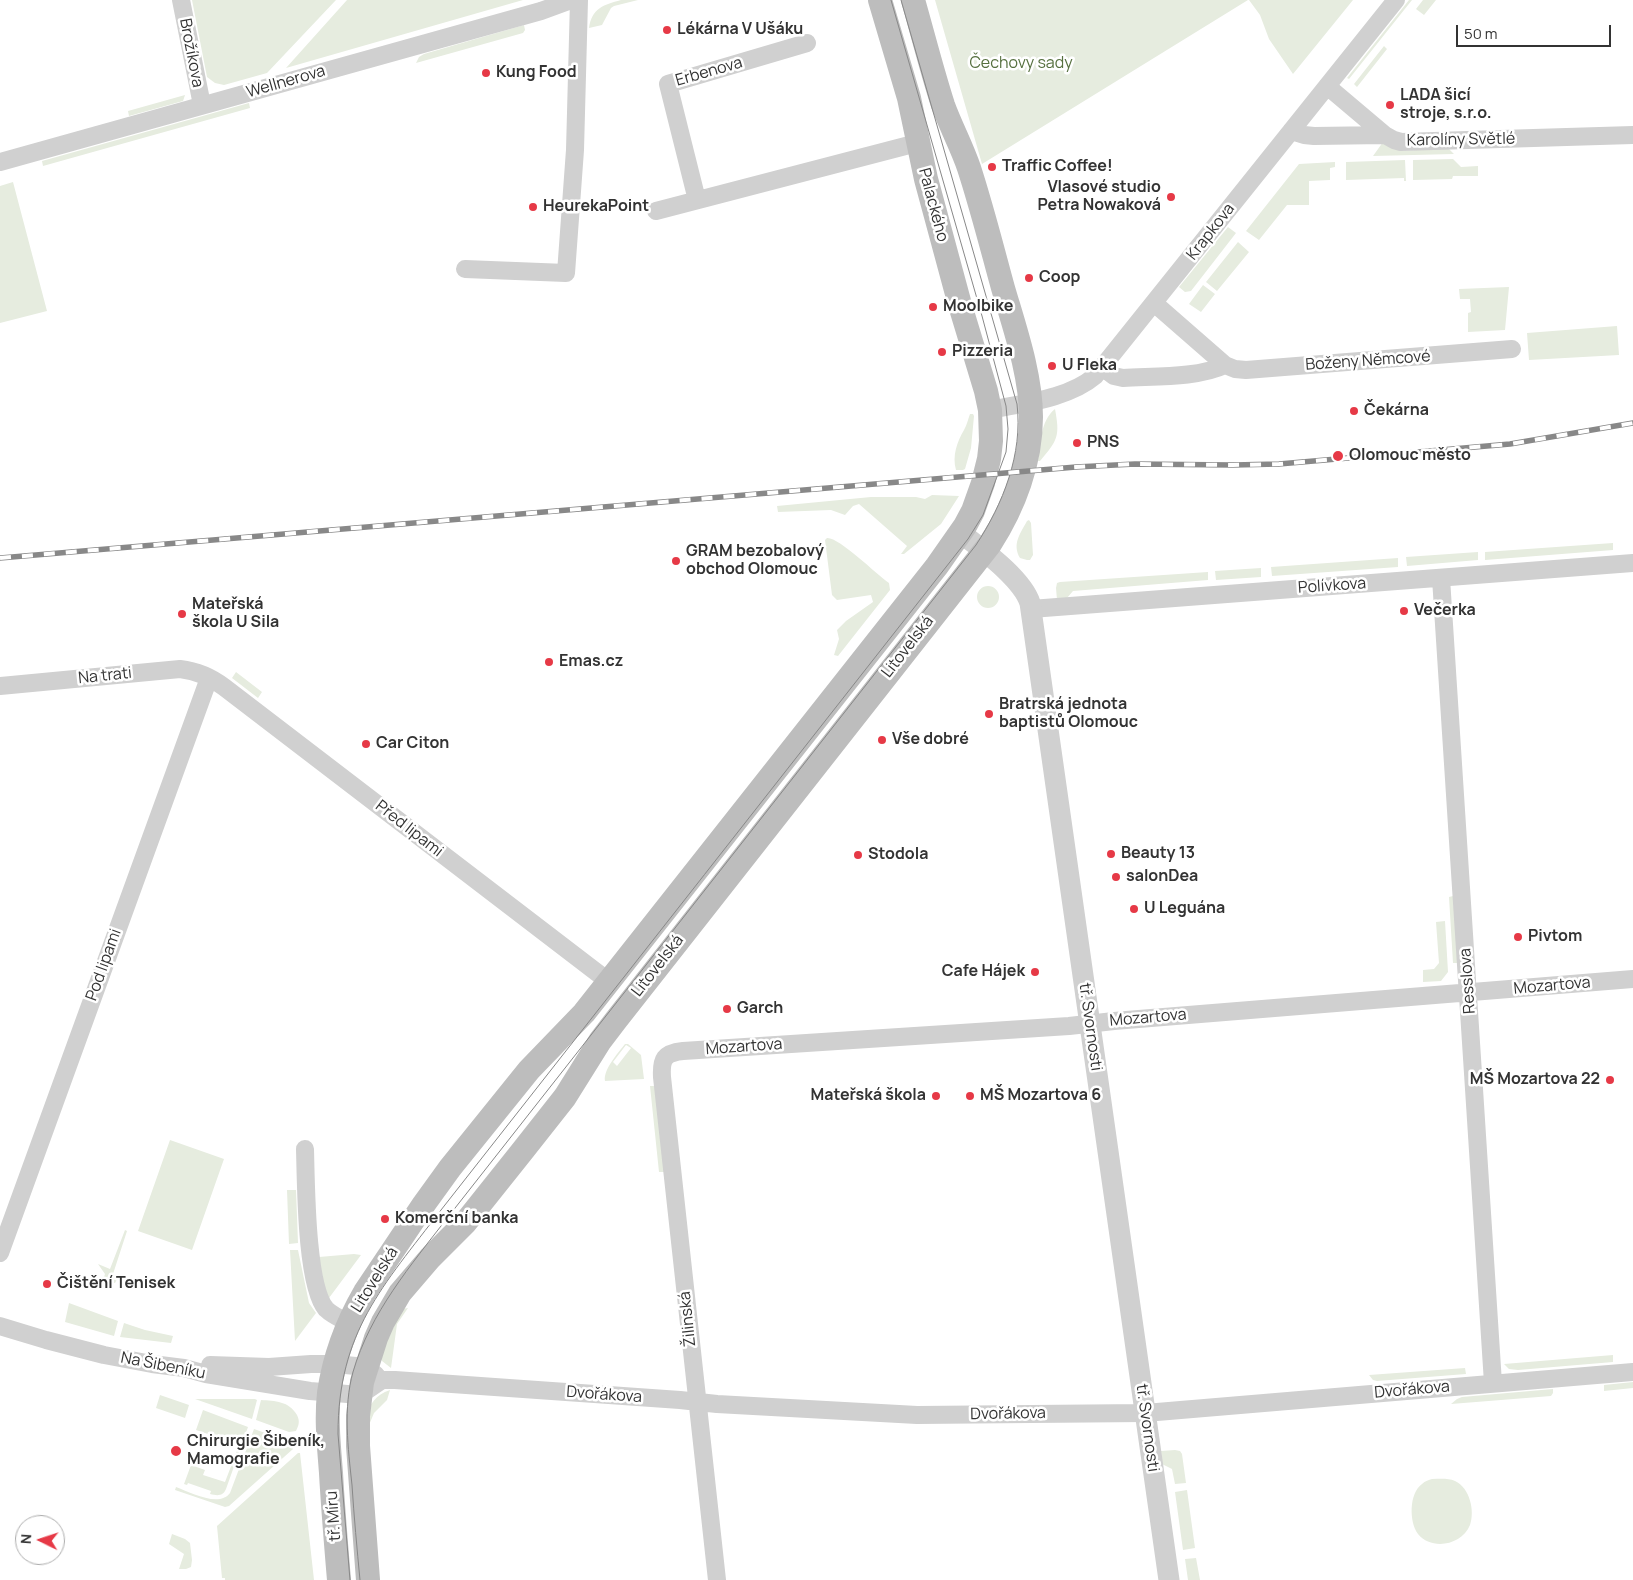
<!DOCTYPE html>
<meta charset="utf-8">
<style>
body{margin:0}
#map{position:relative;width:1633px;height:1580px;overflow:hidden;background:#fff;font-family:Manrope,sans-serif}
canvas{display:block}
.north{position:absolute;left:15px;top:1515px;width:50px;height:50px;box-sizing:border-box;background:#fff;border:1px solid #adadad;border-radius:50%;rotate:274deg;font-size:14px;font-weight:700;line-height:20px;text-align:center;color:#333}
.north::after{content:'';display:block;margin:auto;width:18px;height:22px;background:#e63946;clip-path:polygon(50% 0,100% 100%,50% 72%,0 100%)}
.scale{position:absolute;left:1456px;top:25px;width:155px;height:22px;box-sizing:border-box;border:2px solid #333;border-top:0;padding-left:6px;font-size:15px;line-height:18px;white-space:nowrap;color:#333;-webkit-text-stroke:4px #fff;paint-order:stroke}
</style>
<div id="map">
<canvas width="1633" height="1580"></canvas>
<div class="north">N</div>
<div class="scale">50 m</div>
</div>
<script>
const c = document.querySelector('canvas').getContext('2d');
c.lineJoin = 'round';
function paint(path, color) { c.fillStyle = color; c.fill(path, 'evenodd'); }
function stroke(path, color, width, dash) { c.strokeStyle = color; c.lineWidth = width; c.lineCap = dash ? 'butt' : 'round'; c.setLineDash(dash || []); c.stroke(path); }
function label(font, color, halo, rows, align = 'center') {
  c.font = font + ' Manrope,sans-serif'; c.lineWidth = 5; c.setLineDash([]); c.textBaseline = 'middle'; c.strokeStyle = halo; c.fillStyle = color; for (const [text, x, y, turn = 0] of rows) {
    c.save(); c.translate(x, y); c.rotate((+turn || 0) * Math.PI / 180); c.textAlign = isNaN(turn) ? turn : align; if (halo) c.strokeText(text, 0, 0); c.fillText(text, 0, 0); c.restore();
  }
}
const green = new Path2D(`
 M 192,0 L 336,0 L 267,73 L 224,85 L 215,83 L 207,77 Z
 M 347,0 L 523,0 L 286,68 Z
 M 621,0 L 638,0 L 614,6 L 611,8 L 602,25 L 589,28 C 592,8 603,5 621,0 Z
 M 935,0 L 1248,0 L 982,164 Z
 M 1249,0 L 1353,0 L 1293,74 L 1269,39 L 1260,15 Z
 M 1409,0 L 1412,0 L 1349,79 L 1347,78 Z
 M 1423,0 L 1436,0 L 1424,15 L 1416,9 Z
 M 524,25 L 525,30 L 523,33 L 416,63 L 419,57 L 424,54 Z
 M 1384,46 L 1387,49 L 1357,87 L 1354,84 Z
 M 185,95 L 183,101 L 129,116 L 128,111 Z
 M 249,103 L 250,108 L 43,166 L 42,161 Z
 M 1383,142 L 1401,151 L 1448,148 L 1454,154 L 1373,156 Z
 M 1453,159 L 1461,167 L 1478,166 L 1478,176 L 1453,176 L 1452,179 L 1413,180 L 1413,160 Z
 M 1405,160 L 1406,181 L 1404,181 L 1404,178 L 1346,180 L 1346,162 Z
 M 1335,162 L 1335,167 L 1330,168 L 1330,180 L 1309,181 L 1309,205 L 1287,205 L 1259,240 L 1246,231 L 1299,164 Z
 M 13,182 L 47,311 L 0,323 L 0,186 Z
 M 1228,227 L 1236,233 L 1191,291 L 1185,292 L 1179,287 Z
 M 1238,242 L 1249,252 L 1217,291 L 1206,282 Z
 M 1203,285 L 1215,294 L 1201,312 L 1189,304 Z
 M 1509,287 L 1505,330 L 1468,332 L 1468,313 L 1471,312 L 1470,299 L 1460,299 L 1459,289 Z
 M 1617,326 L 1619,355 L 1529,360 L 1527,333 Z
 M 1055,409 C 1060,436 1058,440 1040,461 L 1038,461 C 1041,443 1040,421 1055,409 Z
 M 970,414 L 973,414 L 974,416 L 971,448 L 965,469 L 963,470 L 956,470 C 952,456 957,442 964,430 C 967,425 968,419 970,414 Z
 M 932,495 L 959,496 L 941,524 L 904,554 L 901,554 L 907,546 L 859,504 L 853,506 L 845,515 L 831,510 L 778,512 L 777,506 L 871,497 L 916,497 L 925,499 Z
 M 1029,520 L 1031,523 L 1033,555 L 1030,560 L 1027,560 L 1020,558 C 1012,544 1020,534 1027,521 Z
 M 827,538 C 839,537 876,574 889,583 L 890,590 L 838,656 L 834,655 L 839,639 L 837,630 L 846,621 L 873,602 L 871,595 L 837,600 L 832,595 L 825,540 Z
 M 1613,543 L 1613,550 L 1485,560 L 1485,552 Z
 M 1478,552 L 1478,560 L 1407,566 L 1406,557 Z
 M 1398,558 L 1398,567 L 1272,576 L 1271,567 Z
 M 1261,568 L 1261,577 L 1216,580 L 1215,571 Z
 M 1208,572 L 1208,580 L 1073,591 L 1067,598 L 1057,600 L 1056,588 L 1057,583 L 1060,582 Z
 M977 597a11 11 0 1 1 22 0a11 11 0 1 1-22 0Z
 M 236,672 L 262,692 L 258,698 L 232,678 Z
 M 1453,896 L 1458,963 L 1453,963 L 1449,897 Z
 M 1445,921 L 1448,972 L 1441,981 L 1423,982 L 1423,970 L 1434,969 L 1439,963 L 1436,922 Z
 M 625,1044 L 628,1044 L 641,1055 L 644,1079 L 605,1081 C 603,1070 618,1053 625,1044 ZM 626,1045 L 631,1048 L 617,1066 L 613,1062 Z
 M 650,1086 L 655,1086 L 664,1172 L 659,1172 Z
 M 170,1140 L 224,1159 L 192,1250 L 138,1231 Z
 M 287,1190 L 296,1190 L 298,1243 L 289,1244 Z
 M 125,1230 L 127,1231 L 113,1274 L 118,1277 L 115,1283 L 103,1280 L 105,1274 L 98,1264 L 110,1269 Z
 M 290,1250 L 298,1250 L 309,1303 L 316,1313 L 295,1341 Z
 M 354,1254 L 361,1255 L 329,1298 L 325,1291 L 319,1257 Z
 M 69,1303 L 118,1321 L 114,1336 L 65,1322 Z
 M 408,1308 L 397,1324 L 391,1368 L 382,1361 L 380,1356 L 402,1309 Z
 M 124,1323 L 145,1330 L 173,1336 L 171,1343 L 120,1337 Z
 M 1613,1355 L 1613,1362 L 1518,1370 L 1509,1369 L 1504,1364 Z
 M 1465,1368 L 1466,1374 L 1377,1381 L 1373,1380 L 1369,1375 Z
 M 1633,1382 L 1633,1388 L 1604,1391 L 1604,1385 Z
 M 1553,1389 L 1553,1393 L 1551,1396 L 1451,1404 L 1457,1399 L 1462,1397 Z
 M 390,1390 L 387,1400 L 374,1413 L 369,1425 L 364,1417 C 371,1404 375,1395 390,1390 Z
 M 160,1395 L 189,1405 L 185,1418 L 156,1408 Z
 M 195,1399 L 255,1399 L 257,1400 L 252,1419 Z
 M 261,1400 C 275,1401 289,1401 297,1415 C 300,1421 299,1425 296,1431 L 289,1432 L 256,1420 Z
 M 203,1410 L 248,1427 L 226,1489 C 223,1496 218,1496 210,1494 L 211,1491 L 188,1483 L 187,1485 L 184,1484 L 191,1465 L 205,1470 L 203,1475 L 225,1482 L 240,1443 L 218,1434 L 217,1437 L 196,1430 Z
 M 254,1429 L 291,1442 L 293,1444 L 293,1449 L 229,1506 L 225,1507 L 175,1490 L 176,1487 C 190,1492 219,1508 230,1493 Z
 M 1175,1450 L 1180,1451 L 1182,1454 L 1186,1483 L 1175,1484 L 1172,1469 L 1162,1464 L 1161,1451 Z
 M 298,1453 L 300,1453 L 314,1580 L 225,1580 L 225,1578 L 222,1578 L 217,1526 Z
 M 1432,1479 C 1440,1479 1448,1478 1455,1481 C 1470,1488 1475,1511 1470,1525 C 1462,1545 1432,1551 1418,1534 C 1409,1522 1409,1493 1422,1484 C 1425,1481 1429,1480 1432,1479 Z
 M 1187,1490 L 1195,1548 L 1183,1550 L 1175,1492 Z
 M 172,1534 L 185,1539 L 190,1543 L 192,1560 L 191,1567 L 186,1569 L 179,1569 L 184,1554 L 169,1544 Z
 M 1196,1558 L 1200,1580 L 1188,1580 L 1185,1559 Z`);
const minor = new Path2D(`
 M 181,0 L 202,105
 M 1327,86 L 1385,135 L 1394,140 L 1401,142 L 1633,135
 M 1291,131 L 1304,135 L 1314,136 L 1385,135
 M 0,162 L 541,11 L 571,0
 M 697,200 L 668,84 L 807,43
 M 656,211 L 917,143
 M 465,269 L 566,273 L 575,150 L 579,0
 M 1154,303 L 1225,365 L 1235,369 L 1246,370 L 1512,349
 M 1102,367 L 1114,376 L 1123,378 C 1154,376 1198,378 1225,365
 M 990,410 C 1023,403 1068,399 1095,376 L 1396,0
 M 1441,578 L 1493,1383
 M 1031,609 L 1633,563
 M 0,686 L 180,669 C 197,671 211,677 224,687 L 608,981
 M 305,1149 C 306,1183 306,1286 326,1309 C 332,1315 341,1319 349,1323
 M 0,1253 L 209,678
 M 0,1326 L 46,1340 L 104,1355 L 152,1364 L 184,1368 L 206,1374 L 310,1391 L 360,1395 L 382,1380 L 395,1380 L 680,1400 L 717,1404 L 917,1415 L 1145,1413 L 1633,1372
 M 210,1365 L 269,1367 L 311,1364 L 335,1364 L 366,1367 L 376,1375
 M 717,1580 L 662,1077 C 661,1059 664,1053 683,1051 L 1069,1026 L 1114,1021 L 1633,979`);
const tertiary = new Path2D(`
 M 961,533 C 981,549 1022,578 1030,603 L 1169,1580`);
const secondary = new Path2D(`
 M 339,1580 C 336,1544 333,1509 331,1473 C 329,1446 326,1420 329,1393 C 334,1358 347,1323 365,1292 L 424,1204 L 450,1168 L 529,1070 L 584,1013 L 937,566 L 965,526 L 973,511 L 983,483 L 989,459 L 991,441 L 990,410 L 986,391 L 960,305 L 926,179 L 909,98 L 880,0
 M 368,1580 L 358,1446 L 358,1416 L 362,1382 L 376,1338 L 383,1322 L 400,1293 L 430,1258 L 465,1223 L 524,1149 L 565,1097 L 600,1041 L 616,1020 L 990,544 C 1014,507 1031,462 1031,417 C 1031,375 1015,329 1003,288 C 992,248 982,208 969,168 C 962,147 951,127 943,105 C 932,71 923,35 913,0`);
const tram = new Path2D(`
 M 350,1580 L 338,1434 C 338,1332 383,1286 441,1210 L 968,539 L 983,515 L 1006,452 L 1008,429 L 1006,406 L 982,316 L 891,0
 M 360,1580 C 357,1548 354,1517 352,1485 C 348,1448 343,1408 353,1372 C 370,1313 411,1265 448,1217 L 976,545 C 1003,504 1023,454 1017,404 L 901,0`);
const rail = new Path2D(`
 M 0,558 L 1076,467 L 1135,464 L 1233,465 L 1279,464 L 1510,444 L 1633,423`);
const markers = [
 [667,30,5,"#e63946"],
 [486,73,5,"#e63946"],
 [1390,105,5,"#e63946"],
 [992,167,5,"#e63946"],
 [1171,197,5,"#e63946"],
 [533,207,5,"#e63946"],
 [1029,278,5,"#e63946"],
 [933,307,5,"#e63946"],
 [942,352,5,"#e63946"],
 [1052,366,5,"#e63946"],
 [1354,411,5,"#e63946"],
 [1077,443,5,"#e63946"],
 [1338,456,6,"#e63946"],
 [676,561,5,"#e63946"],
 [1404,611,5,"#e63946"],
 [182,614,5,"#e63946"],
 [549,662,5,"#e63946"],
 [989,714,5,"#e63946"],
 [882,740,5,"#e63946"],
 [366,744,5,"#e63946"],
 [1111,854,5,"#e63946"],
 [858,855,5,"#e63946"],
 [1116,877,5,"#e63946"],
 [1134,909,5,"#e63946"],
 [1518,937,5,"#e63946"],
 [1035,972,5,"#e63946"],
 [727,1009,5,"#e63946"],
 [1610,1080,5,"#e63946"],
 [936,1096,5,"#e63946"],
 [970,1096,5,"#e63946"],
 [385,1219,5,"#e63946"],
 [47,1284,5,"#e63946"],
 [176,1451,6,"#e63946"]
];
const poiNames = [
 ["Lékárna V Ušáku",677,30],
 ["Kung Food",496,73],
 ["LADA šicí",1400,96],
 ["stroje, s.r.o.",1400,114],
 ["Traffic Coffee!",1002,167],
 ["Vlasové studio",1161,188,"right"],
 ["Petra Nowaková",1161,206,"right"],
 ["HeurekaPoint",543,207],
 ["Coop",1039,278],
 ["Moolbike",943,307],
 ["Pizzeria",952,352],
 ["U Fleka",1062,366],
 ["Čekárna",1364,411],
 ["PNS",1087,443],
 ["Olomouc město",1349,456],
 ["GRAM bezobalový",686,552],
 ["obchod Olomouc",686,570],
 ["Mateřská",192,605],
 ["škola U Sila",192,623],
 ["Večerka",1414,611],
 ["Emas.cz",559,662],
 ["Bratrská jednota",999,705],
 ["baptistů Olomouc",999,723],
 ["Vše dobré",892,740],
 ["Car Citon",376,744],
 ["Beauty 13",1121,854],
 ["Stodola",868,855],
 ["salonDea",1126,877],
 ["U Leguána",1144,909],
 ["Pivtom",1528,937],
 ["Cafe Hájek",1025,972,"right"],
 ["Garch",737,1009],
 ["MŠ Mozartova 22",1600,1080,"right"],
 ["Mateřská škola",926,1096,"right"],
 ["MŠ Mozartova 6",980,1096],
 ["Komerční banka",395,1219],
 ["Čištění Tenisek",57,1284],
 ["Chirurgie Šibeník,",187,1442],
 ["Mamografie",187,1460]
];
const streetNames = [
 ["Brožíkova",191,53,79],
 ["Erbenova",709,72,-16],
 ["Wellnerova",286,82,-16],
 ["Karolíny Světlé",1461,140,-1],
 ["Palackého",933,205,75],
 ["Krapkova",1211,232,-52],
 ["Boženy Němcové",1368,361,-4],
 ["Polívkova",1332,586,-4],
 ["Litovelská",908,647,-52],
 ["Na trati",105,676,-6],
 ["Před lipami",409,829,38],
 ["Pod lipami",104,965,-70],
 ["Litovelská",658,966,-52],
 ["Resslova",1468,981,-94],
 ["Mozartova",1552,986,-5],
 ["Mozartova",1148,1018,-5],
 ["tř. Svornosti",1090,1027,82],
 ["Mozartova",744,1047,-4],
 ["Litovelská",375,1280,-58],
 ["Žilinská",688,1319,-96],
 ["Na Šibeníku",163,1366,11],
 ["Dvořákova",1412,1390,-5],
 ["Dvořákova",604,1395,4],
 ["Dvořákova",1008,1414,-1],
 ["tř. Svornosti",1147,1428,82],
 ["tř. Míru",334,1516,-94]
];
const parkNames = [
 ["Čechovy sady",1021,64]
];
paint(green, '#e6ecdf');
stroke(minor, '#d0d0d0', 18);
stroke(tertiary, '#d0d0d0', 21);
stroke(secondary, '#bdbdbd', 24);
stroke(tram, '#888', 1);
stroke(rail, '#888', 5.5);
stroke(rail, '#fff', 4, [11]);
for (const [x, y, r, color] of markers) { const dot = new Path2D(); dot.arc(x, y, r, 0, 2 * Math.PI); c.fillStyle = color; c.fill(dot); stroke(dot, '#fff', 2); }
label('bold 16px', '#333', '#fff', poiNames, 'left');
label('16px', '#333', '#fff', streetNames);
label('16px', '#56703f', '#fff', parkNames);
</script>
